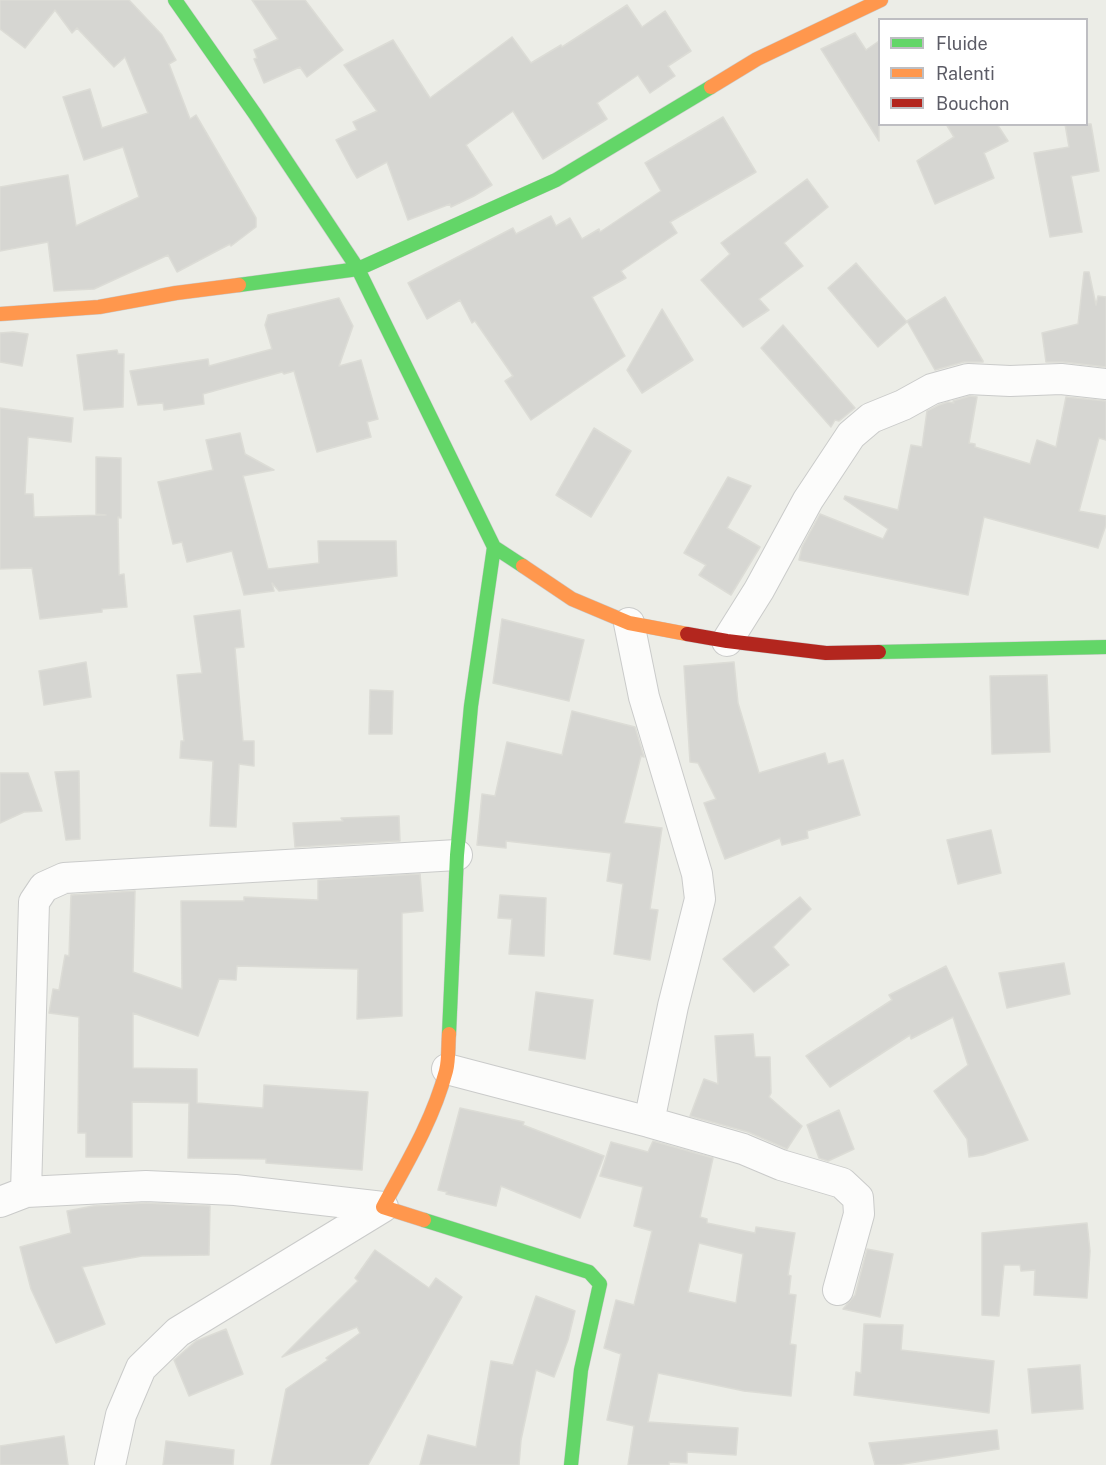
<!DOCTYPE html>
<style>
body{margin:0}
#map{position:relative;width:1106px;height:1465px;overflow:hidden;background:#ecede7;font-family:"Public Sans",sans-serif}
canvas{display:block}
.legend{position:absolute;left:878px;top:18px;width:210px;height:108px;box-sizing:border-box;background:#fff;border:2px solid #bebec2;margin:0;padding:8px 10px;list-style:none;font-size:18px;color:#5c5c66}
.legend li{display:flex;align-items:center;gap:12px;height:30px}
.legend b{width:30px;border:2px solid #bebec2}
</style>
<div id="map">
<canvas width="1106" height="1465"></canvas>
<ul class="legend">
<li><b style="height:8px;background:#63d668"></b>Fluide</li>
<li><b style="height:8px;background:#ff974d"></b>Ralenti</li>
<li><b style="height:8px;background:#b3261e"></b>Bouchon</li>
</ul>
</div>
<script>
const c = document.querySelector('canvas').getContext('2d');
c.lineJoin = 'round';
function paint(path, color) { c.fillStyle = color; c.fill(path, 'evenodd'); }
function stroke(path, color, width, dash) { c.strokeStyle = color; c.lineWidth = width; c.lineCap = dash ? 'butt' : 'round'; c.setLineDash(dash || []); c.stroke(path); }
const building = new Path2D(`
 M 0,0 L 129,0 L 162,35 L 176,60 L 169,64 L 190,119 L 196,115 L 256,218 L 256,227 L 231,246 L 230,244 L 177,272 L 168,255 L 94,289 L 54,291 L 48,242 L 0,251 L 0,187 L 68,175 L 76,226 L 139,197 L 123,147 L 84,160 L 63,97 L 90,89 L 102,128 L 148,113 L 125,57 L 114,67 L 77,28 L 72,33 L 55,10 L 25,48 L 0,29 Z
 M 252,0 L 305,0 L 343,50 L 307,77 L 300,67 L 264,83 L 254,59 L 257,58 L 254,50 L 278,39 Z
 M 627,5 L 642,27 L 665,11 L 691,51 L 668,66 L 675,76 L 650,93 L 638,75 L 597,103 L 607,119 L 543,159 L 513,111 L 466,145 L 492,185 L 474,196 L 451,207 L 450,204 L 408,220 L 387,162 L 357,178 L 351,168 L 336,140 L 357,130 L 353,122 L 377,111 L 344,65 L 393,40 L 430,98 L 512,37 L 531,63 L 561,45 L 562,47 Z
 M 855,33 L 866,50 L 879,41 L 879,141 L 821,49 Z
 M 723,117 L 756,172 L 670,222 L 677,233 L 621,271 L 626,278 L 592,297 L 625,356 L 531,420 L 505,381 L 513,376 L 475,321 L 472,323 L 460,300 L 427,319 L 408,283 L 513,228 L 516,234 L 551,216 L 556,226 L 570,218 L 582,239 L 599,229 L 600,232 L 661,191 L 645,163 Z
 M 946,124 L 997,124 L 1008,141 L 984,153 L 994,178 L 935,204 L 917,161 L 954,137 Z
 M 1065,124 L 1091,124 L 1099,171 L 1071,176 L 1082,232 L 1050,237 L 1034,153 L 1069,147 Z
 M 807,179 L 828,207 L 784,243 L 803,266 L 759,299 L 769,310 L 743,327 L 701,280 L 730,254 L 721,243 Z
 M 856,263 L 907,322 L 878,347 L 828,288 Z
 M 1084,272 L 1089,272 L 1096,305 L 1098,296 L 1106,297 L 1106,367 L 1063,362 L 1046,362 L 1042,333 L 1078,324 Z
 M 945,297 L 983,361 L 983,362 L 964,362 L 935,370 L 907,321 Z
 M 339,298 L 353,326 L 339,366 L 361,360 L 378,419 L 367,422 L 371,437 L 317,452 L 294,371 L 284,374 L 282,372 L 203,394 L 204,404 L 164,410 L 163,403 L 138,405 L 130,371 L 208,359 L 209,366 L 272,349 L 265,325 L 268,315 Z
 M 662,309 L 693,360 L 642,393 L 627,370 Z
 M 783,325 L 855,408 L 839,421 L 835,420 L 831,427 L 761,348 Z
 M 13,332 L 28,334 L 22,366 L 0,362 L 0,333 Z
 M 117,350 L 118,354 L 124,354 L 123,407 L 84,410 L 77,355 Z
 M 970,396 L 977,397 L 969,443 L 975,444 L 975,447 L 1030,464 L 1037,440 L 1056,447 L 1066,397 L 1106,401 L 1106,440 L 1099,438 L 1079,511 L 1106,516 L 1106,525 L 1098,548 L 984,517 L 968,595 L 799,560 L 802,547 L 820,514 L 883,539 L 888,529 L 844,499 L 845,496 L 898,510 L 911,445 L 922,447 L 927,411 L 939,405 L 948,402 L 954,403 L 953,401 Z
 M 0,408 L 73,418 L 71,442 L 28,437 L 25,494 L 33,494 L 34,517 L 106,515 L 96,514 L 96,457 L 121,458 L 121,518 L 118,517 L 119,575 L 124,574 L 127,607 L 102,609 L 102,612 L 40,619 L 32,568 L 0,569 Z
 M 594,428 L 631,451 L 591,517 L 556,495 Z
 M 240,433 L 245,454 L 274,470 L 243,476 L 268,569 L 319,563 L 318,541 L 396,541 L 397,576 L 279,591 L 272,583 L 274,591 L 244,595 L 232,551 L 187,562 L 182,542 L 173,544 L 158,482 L 213,470 L 206,440 Z
 M 728,477 L 751,486 L 727,528 L 760,547 L 731,595 L 699,575 L 706,565 L 684,553 Z
 M 240,610 L 244,647 L 235,648 L 243,741 L 254,741 L 254,766 L 239,764 L 236,827 L 210,826 L 213,761 L 180,758 L 181,741 L 184,741 L 177,675 L 202,673 L 194,616 Z
 M 502,619 L 584,640 L 569,701 L 493,683 Z
 M 86,662 L 91,697 L 44,705 L 39,671 Z
 M 734,662 L 738,703 L 759,773 L 825,753 L 828,764 L 843,760 L 860,815 L 807,831 L 808,838 L 782,845 L 780,838 L 725,859 L 704,803 L 716,799 L 698,763 L 690,762 L 684,666 Z
 M 1047,675 L 1050,752 L 992,754 L 990,676 Z
 M 370,690 L 393,691 L 392,734 L 369,734 Z
 M 572,711 L 635,727 L 644,757 L 641,756 L 624,823 L 662,828 L 650,909 L 658,910 L 650,960 L 614,954 L 623,884 L 607,881 L 611,853 L 506,841 L 506,848 L 477,845 L 482,794 L 495,796 L 507,742 L 562,755 Z
 M 79,771 L 80,839 L 66,840 L 55,772 Z
 M 0,773 L 28,773 L 42,811 L 24,812 L 0,823 Z
 M 399,816 L 400,841 L 295,847 L 293,823 L 343,821 L 341,818 Z
 M 991,830 L 1001,873 L 958,884 L 947,840 Z
 M 420,874 L 423,911 L 402,913 L 402,1016 L 357,1019 L 358,969 L 237,966 L 236,980 L 219,979 L 198,1036 L 133,1013 L 133,1068 L 197,1069 L 197,1103 L 263,1108 L 264,1085 L 368,1092 L 362,1170 L 266,1163 L 266,1159 L 188,1158 L 189,1103 L 132,1102 L 132,1157 L 86,1157 L 86,1133 L 78,1133 L 79,1017 L 49,1013 L 53,989 L 59,990 L 65,955 L 69,956 L 71,895 L 135,891 L 133,972 L 182,989 L 181,901 L 244,901 L 244,897 L 318,900 L 318,880 Z
 M 500,895 L 546,898 L 544,956 L 509,954 L 512,919 L 498,918 Z
 M 800,897 L 811,909 L 773,947 L 789,965 L 754,992 L 723,959 Z
 M 1064,963 L 1070,994 L 1007,1008 L 999,973 Z
 M 946,966 L 1028,1140 L 983,1155 L 969,1157 L 967,1139 L 934,1091 L 968,1065 L 953,1017 L 911,1039 L 910,1035 L 830,1087 L 806,1056 L 892,1000 L 889,995 Z
 M 536,992 L 593,1000 L 585,1059 L 529,1050 Z
 M 753,1034 L 755,1057 L 770,1057 L 771,1093 L 769,1097 L 802,1126 L 787,1149 L 748,1132 L 690,1116 L 704,1079 L 718,1084 L 715,1036 Z
 M 460,1108 L 524,1122 L 523,1125 L 604,1156 L 580,1218 L 501,1186 L 496,1206 L 446,1194 L 447,1192 L 438,1190 Z
 M 839,1110 L 854,1149 L 828,1161 L 819,1158 L 807,1125 Z
 M 653,1141 L 713,1158 L 700,1217 L 707,1219 L 707,1223 L 755,1233 L 756,1227 L 795,1233 L 788,1275 L 791,1276 L 789,1294 L 796,1295 L 790,1344 L 796,1345 L 796,1347 L 791,1396 L 744,1391 L 658,1373 L 648,1422 L 738,1428 L 736,1455 L 687,1452 L 687,1463 L 669,1462 L 669,1465 L 628,1465 L 634,1426 L 607,1420 L 621,1354 L 604,1348 L 616,1300 L 634,1305 L 652,1231 L 634,1226 L 643,1187 L 600,1176 L 611,1142 L 648,1152 ZM 699,1243 L 743,1254 L 736,1303 L 688,1292 Z
 M 146,1203 L 210,1206 L 209,1255 L 142,1256 L 82,1267 L 105,1324 L 56,1343 L 31,1289 L 20,1247 L 71,1233 L 67,1211 L 93,1206 Z
 M 1087,1223 L 1090,1251 L 1087,1298 L 1034,1295 L 1035,1270 L 1021,1271 L 1020,1265 L 1004,1265 L 999,1316 L 982,1315 L 982,1233 Z
 M 867,1249 L 893,1254 L 880,1317 L 843,1309 L 855,1295 Z
 M 375,1250 L 429,1288 L 436,1278 L 462,1297 L 368,1465 L 271,1465 L 286,1389 L 328,1360 L 326,1358 L 360,1333 L 357,1327 L 282,1357 L 358,1281 L 355,1278 Z
 M 536,1296 L 575,1311 L 568,1340 L 554,1377 L 536,1370 L 521,1440 L 519,1465 L 420,1465 L 428,1435 L 476,1447 L 491,1361 L 513,1365 Z
 M 864,1324 L 903,1325 L 901,1350 L 994,1361 L 989,1413 L 854,1395 L 856,1372 L 861,1373 Z
 M 226,1329 L 243,1374 L 189,1396 L 174,1360 L 196,1341 Z
 M 1080,1365 L 1083,1409 L 1032,1413 L 1028,1369 Z
 M 997,1430 L 999,1449 L 897,1465 L 875,1465 L 869,1443 Z
 M 64,1436 L 68,1465 L 0,1465 L 0,1446 Z
 M 166,1441 L 234,1450 L 233,1465 L 163,1465 Z`);
const street = new Path2D(`
 M 629,623 L 644,697 L 697,874 L 700,899 L 673,1006 L 649,1122
 M 727,641 L 759,590 L 808,500 L 851,435 L 871,418 L 903,405 L 932,389 L 968,379 L 1010,381 L 1061,379 L 1106,384
 M 447,1069 L 649,1122 L 743,1149 L 781,1165 L 842,1183 L 858,1198 L 859,1214 L 838,1290
 M 26,1192 L 146,1186 L 235,1190 L 383,1207 L 178,1332 L 141,1368 L 121,1415 L 110,1465
 M 0,1202 L 26,1192 L 34,902 L 44,887 L 64,878 L 457,855`);
const fast = new Path2D(`
 M 175,0 L 255,114 L 358,269 L 494,547 L 523,566
 M 239,285 L 358,269 L 556,180 L 711,87
 M 879,652 L 1106,647
 M 449,1034 L 457,855 L 471,706 L 494,547
 M 424,1220 L 589,1272 L 600,1284 L 581,1370 L 571,1465`);
const slow = new Path2D(`
 M 711,87 L 757,59 L 881,0
 M 0,314 L 99,307 L 176,293 L 239,285
 M 523,566 L 572,599 L 629,623 L 687,634
 M 424,1220 L 383,1207 C 407,1163 433,1120 446,1071 C 449,1060 448,1046 449,1034`);
const jam = new Path2D(`
 M 687,634 L 727,641 L 826,653 L 879,652`);
paint(building, '#d6d6d2');
stroke(building, '#dcdcd6', 1.5);
stroke(street, '#cacbca', 32);
stroke(fast, '#cacaca', 15);
stroke(slow, '#cacaca', 15);
stroke(jam, '#cacaca', 15);
stroke(street, '#fcfcfb', 30);
stroke(fast, '#63d668', 14);
stroke(slow, '#ff974d', 14);
stroke(jam, '#b3261e', 14);
</script>
